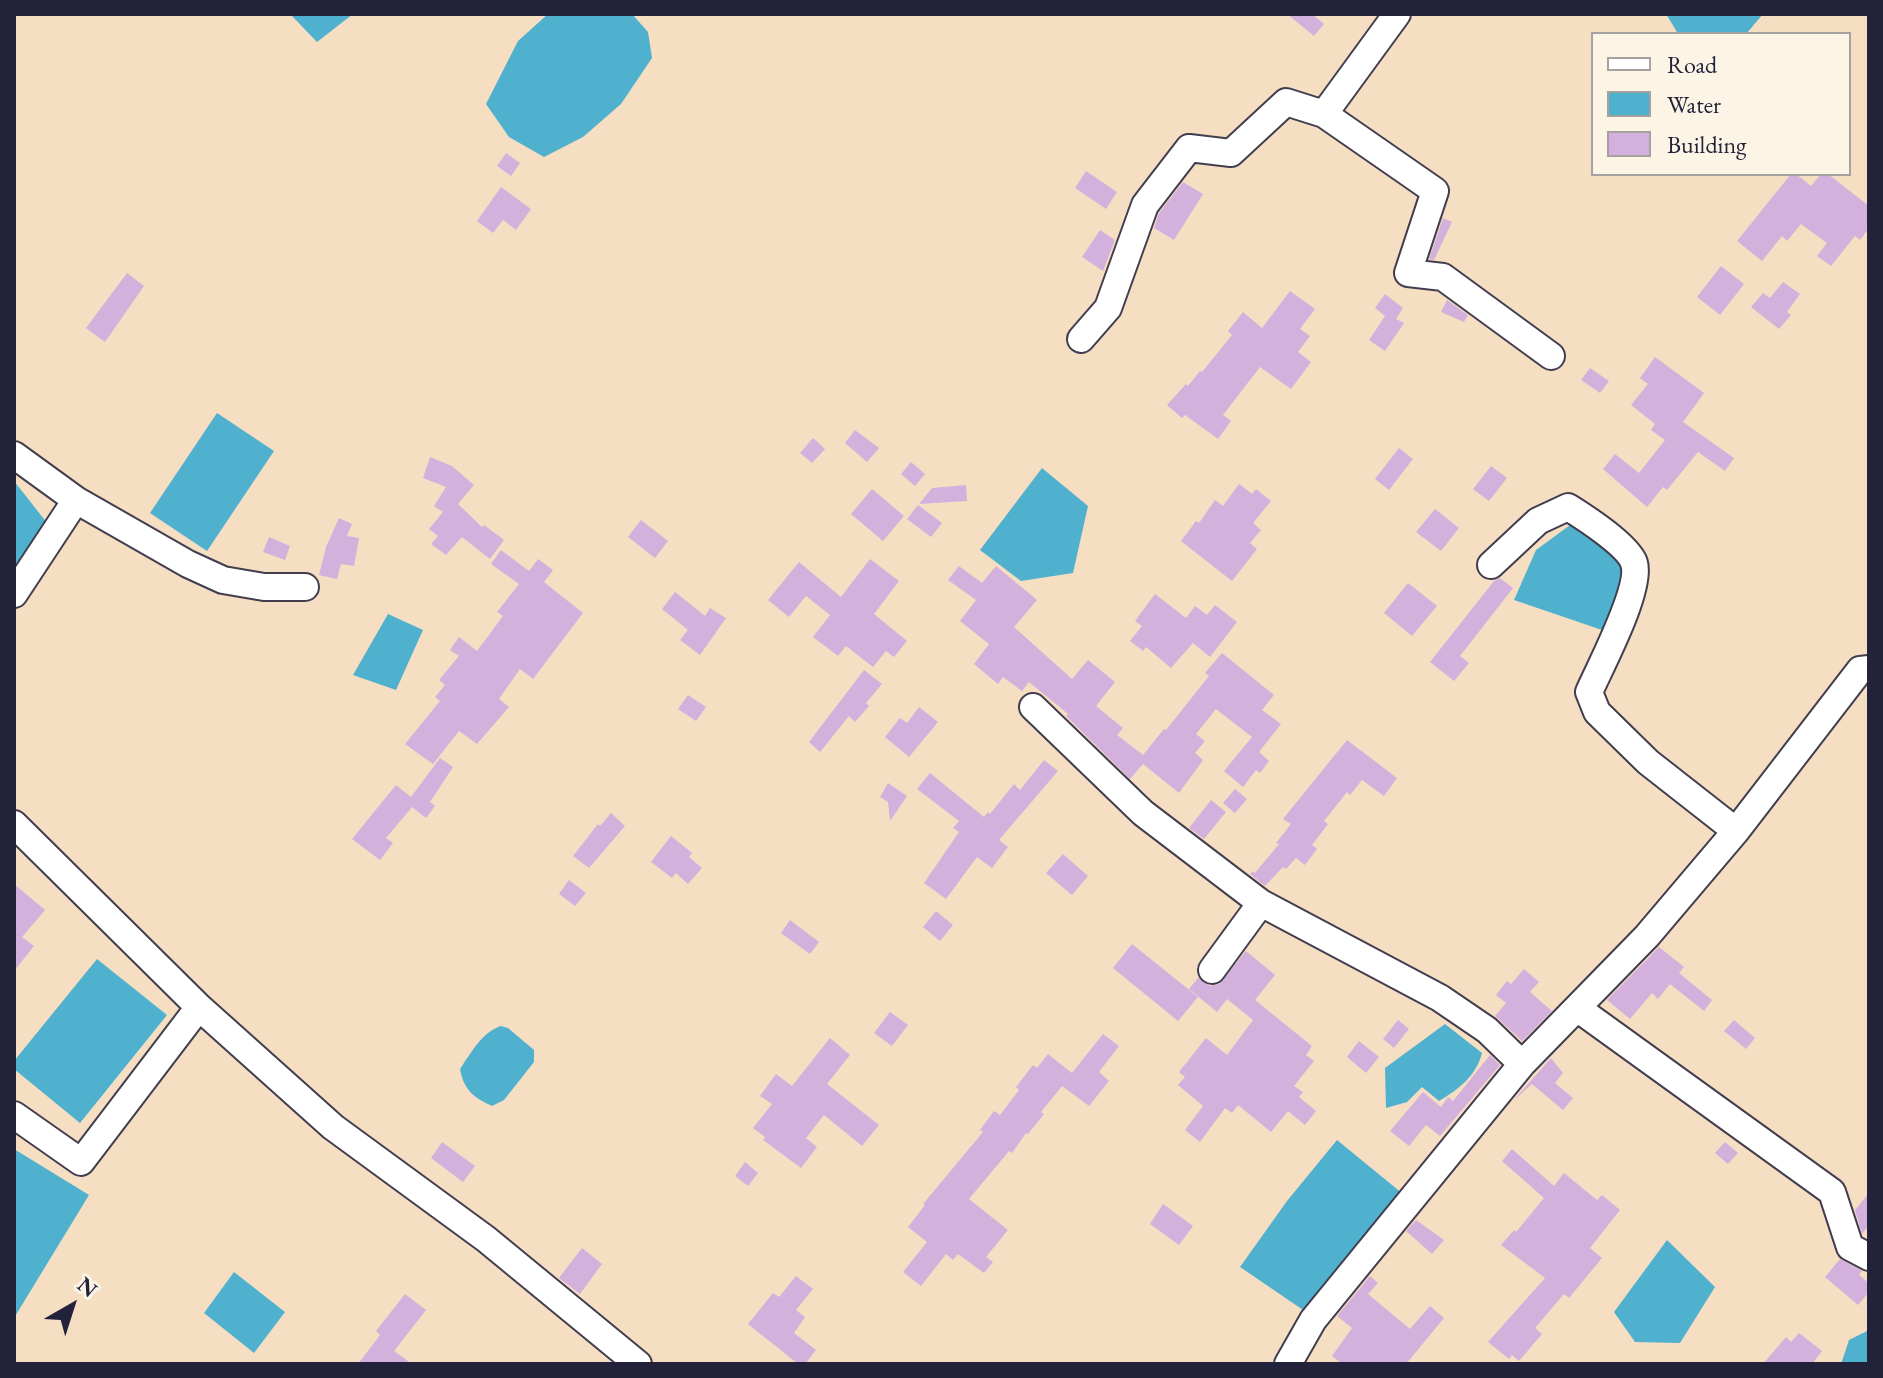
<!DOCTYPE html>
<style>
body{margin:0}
#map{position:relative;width:1883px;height:1378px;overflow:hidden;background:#f5dec2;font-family:"EB Garamond",serif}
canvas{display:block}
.frame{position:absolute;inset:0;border:16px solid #22223b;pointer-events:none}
.legend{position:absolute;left:1591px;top:32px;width:260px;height:144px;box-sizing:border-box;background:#fcf5e5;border:2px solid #a5a1a1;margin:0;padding:10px 14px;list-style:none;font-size:24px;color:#22223b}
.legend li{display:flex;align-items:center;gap:16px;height:40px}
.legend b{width:40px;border:2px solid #a5a1a1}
.north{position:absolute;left:32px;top:1266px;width:80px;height:80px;-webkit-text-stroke:6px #fcf5e5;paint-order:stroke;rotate:39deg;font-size:22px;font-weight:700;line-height:32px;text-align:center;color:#22223b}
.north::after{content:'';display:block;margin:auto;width:28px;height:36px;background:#22223b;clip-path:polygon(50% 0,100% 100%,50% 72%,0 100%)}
</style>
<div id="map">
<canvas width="1883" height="1378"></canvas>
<div class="frame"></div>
<ul class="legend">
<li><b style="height:10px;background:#fff"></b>Road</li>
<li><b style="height:22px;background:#4fb1ce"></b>Water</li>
<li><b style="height:22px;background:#d4b1dd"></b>Building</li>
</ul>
<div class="north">N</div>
</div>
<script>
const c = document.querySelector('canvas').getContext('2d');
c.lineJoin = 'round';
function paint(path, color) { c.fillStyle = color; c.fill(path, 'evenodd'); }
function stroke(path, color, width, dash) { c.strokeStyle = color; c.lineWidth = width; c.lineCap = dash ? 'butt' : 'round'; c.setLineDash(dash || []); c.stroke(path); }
const water = new Path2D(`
 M 293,14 L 353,14 L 317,42 L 292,16 Z
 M 548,14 L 632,14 L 648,32 L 652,58 L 621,104 L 583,137 L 544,157 L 509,137 L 486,104 L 518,41 Z
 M 1666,14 L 1763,14 L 1746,34 L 1682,34 L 1677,32 Z
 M 217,413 L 274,451 L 207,551 L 150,513 Z
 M 1042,468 L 1088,506 L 1073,573 L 1021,581 L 980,550 Z
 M 14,481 L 51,528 L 14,581 Z
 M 1577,520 L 1630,570 L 1602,630 L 1514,600 L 1536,550 Z
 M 388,614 L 423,630 L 396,690 L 353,675 Z
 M 97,959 L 167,1015 L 80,1123 L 14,1069 L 14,1061 Z
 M 1445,1024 L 1482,1053 C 1476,1076 1459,1089 1439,1101 L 1422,1087 L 1407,1102 L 1386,1108 L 1385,1068 Z
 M 501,1026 L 508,1028 L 534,1050 L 534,1062 L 504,1100 L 492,1106 C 473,1097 464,1090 460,1069 C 471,1053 482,1032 501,1026 Z
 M 1337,1140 L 1403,1194 L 1306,1312 L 1240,1267 L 1287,1201 Z
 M 14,1149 L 89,1195 L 14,1318 Z
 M 1667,1240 L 1715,1287 L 1680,1343 L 1635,1342 L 1614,1312 Z
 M 234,1272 L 285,1312 L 254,1353 L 204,1313 Z
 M 1869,1330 L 1869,1364 L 1841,1364 L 1849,1340 Z`);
const building = new Path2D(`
 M 1287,14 L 1312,14 L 1324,24 L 1314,36 Z
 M 506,153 L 520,163 L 511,176 L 497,166 Z
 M 1086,171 L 1117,192 L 1106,209 L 1075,188 Z
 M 1791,174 L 1796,174 L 1811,186 L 1821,174 L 1828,174 L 1869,206 L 1869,228 L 1860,240 L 1855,236 L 1831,266 L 1817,256 L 1827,243 L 1801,224 L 1787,241 L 1782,236 L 1762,261 L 1737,241 Z
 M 1183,182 L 1203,194 L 1174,240 L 1154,228 L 1159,213 Z
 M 501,187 L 531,209 L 516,230 L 503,220 L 493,233 L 477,221 Z
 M 1443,218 L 1452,222 L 1434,260 L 1429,259 Z
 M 1100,230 L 1115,240 L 1103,271 L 1082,257 Z
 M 1721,266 L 1744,284 L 1720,315 L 1697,297 Z
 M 127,273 L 144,286 L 105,342 L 86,328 Z
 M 1783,282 L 1800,294 L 1787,312 L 1791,315 L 1779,329 L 1751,307 L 1763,293 L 1770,298 Z
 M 1290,291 L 1315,309 L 1300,329 L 1310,336 L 1298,352 L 1311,362 L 1291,389 L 1260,367 L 1223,415 L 1231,421 L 1218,439 L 1185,415 L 1182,418 L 1167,405 L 1186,384 L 1188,386 L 1200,371 L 1202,372 L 1232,335 L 1228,331 L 1243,312 L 1262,328 Z
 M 1385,294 L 1403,308 L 1396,319 L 1404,323 L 1385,351 L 1369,340 L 1385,316 L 1375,308 Z
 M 1447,300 L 1468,315 L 1464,322 L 1441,312 Z
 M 1655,357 L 1704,393 L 1683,422 L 1734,458 L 1725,471 L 1698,452 L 1667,490 L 1663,487 L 1647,507 L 1603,469 L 1615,454 L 1639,473 L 1665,440 L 1651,430 L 1655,424 L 1631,405 L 1648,384 L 1640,378 Z
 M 1590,368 L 1609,381 L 1600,393 L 1581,380 Z
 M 855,430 L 879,448 L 867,462 L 845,443 Z
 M 813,438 L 825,449 L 812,463 L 800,453 Z
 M 1399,448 L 1413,459 L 1389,490 L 1375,479 Z
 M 430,457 L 452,466 L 474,485 L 458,504 L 482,527 L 484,525 L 504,540 L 490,559 L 462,537 L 446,555 L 431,544 L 438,536 L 429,529 L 443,512 L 434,506 L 446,487 L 423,478 Z
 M 911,462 L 925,474 L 915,486 L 901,474 Z
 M 1491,466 L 1507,478 L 1489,501 L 1473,489 Z
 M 1239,484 L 1252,494 L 1256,489 L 1271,501 L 1253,523 L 1261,530 L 1250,543 L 1257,549 L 1232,581 L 1181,541 L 1196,521 L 1199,523 L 1215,500 L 1223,506 Z
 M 966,485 L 967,501 L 919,504 L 932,488 Z
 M 872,489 L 904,516 L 883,541 L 851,514 Z
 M 918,505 L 942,523 L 931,537 L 907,519 Z
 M 1435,509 L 1459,528 L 1441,551 L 1416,532 Z
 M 339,518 L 352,524 L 347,536 L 359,538 L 354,566 L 341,564 L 337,579 L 319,575 L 326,547 Z
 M 641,520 L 668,541 L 655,558 L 628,537 Z
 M 269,537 L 290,546 L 285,560 L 263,552 Z
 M 501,550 L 529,571 L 538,559 L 553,570 L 544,582 L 583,613 L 533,679 L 520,669 L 499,699 L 509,707 L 477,744 L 459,731 L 433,764 L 405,744 L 440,701 L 435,697 L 445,685 L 439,680 L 459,656 L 450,650 L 459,637 L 477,651 L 503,616 L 497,612 L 519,584 L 491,564 Z
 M 870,559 L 899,581 L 874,614 L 907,641 L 894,657 L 886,651 L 873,667 L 846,646 L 838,656 L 813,637 L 830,615 L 806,596 L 789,617 L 768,600 L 799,562 L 841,597 Z
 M 959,566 L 982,583 L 996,566 L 1037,600 L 1014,627 L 1072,679 L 1088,660 L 1115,682 L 1096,706 L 1123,728 L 1117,735 L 1143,755 L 1164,729 L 1166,730 L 1209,676 L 1205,673 L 1222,653 L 1274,695 L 1262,710 L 1281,724 L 1259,752 L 1269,761 L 1260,773 L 1256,770 L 1243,787 L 1224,771 L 1252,737 L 1216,709 L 1196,734 L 1205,741 L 1195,753 L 1203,760 L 1179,793 L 1143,764 L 1130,779 L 1066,716 L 1068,714 L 1029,682 L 1022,691 L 1003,677 L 998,684 L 974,664 L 989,644 L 960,621 L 976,600 L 948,580 Z
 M 1500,578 L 1513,588 L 1460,656 L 1469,663 L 1454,681 L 1430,662 L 1494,581 Z
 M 1408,583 L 1437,606 L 1412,636 L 1384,613 Z
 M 675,592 L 705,616 L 710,608 L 726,618 L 700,655 L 680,640 L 688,630 L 662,609 Z
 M 1155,594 L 1186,618 L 1195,606 L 1207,615 L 1215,605 L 1237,622 L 1210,657 L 1193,643 L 1171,668 L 1146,647 L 1143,651 L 1130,641 L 1142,626 L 1135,621 Z
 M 864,670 L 882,684 L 866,703 L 869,706 L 855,722 L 849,716 L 820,752 L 809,742 Z
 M 688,695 L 706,707 L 696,721 L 678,709 Z
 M 919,707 L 938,722 L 909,757 L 885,737 L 900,718 L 907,723 Z
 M 1347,740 L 1397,778 L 1384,796 L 1362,780 L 1350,795 L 1347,792 L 1324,821 L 1328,824 L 1312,845 L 1317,849 L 1305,865 L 1296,858 L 1286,869 L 1283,867 L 1265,886 L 1250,874 L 1253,871 L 1255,873 L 1279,844 L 1276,843 L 1291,824 L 1283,819 Z
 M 440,758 L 453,767 L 430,802 L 435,806 L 426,818 L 412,807 L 386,838 L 393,843 L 380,860 L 352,839 L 396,785 L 411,797 Z
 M 1044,760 L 1058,771 L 999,840 L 1008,847 L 992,868 L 977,857 L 946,899 L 924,883 L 959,832 L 953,828 L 959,821 L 917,789 L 930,773 L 984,817 L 988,812 L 990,814 L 1014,784 L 1020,790 Z
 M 888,783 L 907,796 L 890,821 L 888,802 L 880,797 Z
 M 1235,789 L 1247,799 L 1235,813 L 1223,803 Z
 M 1211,800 L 1226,812 L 1204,839 L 1189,828 Z
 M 611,813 L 625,826 L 589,868 L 573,856 L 598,824 L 600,826 Z
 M 671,836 L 692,853 L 689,857 L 702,868 L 688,884 L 676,873 L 672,878 L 651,862 Z
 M 1063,854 L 1088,876 L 1072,895 L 1046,873 Z
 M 569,880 L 586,893 L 575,906 L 559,894 Z
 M 14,884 L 45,910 L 22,937 L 34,946 L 14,971 Z
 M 936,911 L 953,925 L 940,941 L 923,927 Z
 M 790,920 L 819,942 L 810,954 L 781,933 Z
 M 1132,944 L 1198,997 L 1178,1021 L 1113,968 Z
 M 1659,947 L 1684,967 L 1679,973 L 1712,1000 L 1704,1011 L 1670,984 L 1658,999 L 1652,993 L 1630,1019 L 1607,1000 Z
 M 1246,951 L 1275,975 L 1255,1000 L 1312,1046 L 1306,1055 L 1314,1061 L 1294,1086 L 1303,1092 L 1299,1097 L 1316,1111 L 1305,1125 L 1288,1111 L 1271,1132 L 1238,1105 L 1232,1113 L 1225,1108 L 1200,1142 L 1185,1130 L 1203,1106 L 1178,1085 L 1185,1077 L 1179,1072 L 1206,1038 L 1227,1055 L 1253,1020 L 1227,999 L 1217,1012 L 1189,989 L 1198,978 L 1210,986 L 1219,984 Z
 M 1524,969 L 1539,982 L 1530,992 L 1552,1011 L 1522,1041 L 1495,1016 L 1506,1003 L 1496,995 L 1507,981 L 1511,984 Z
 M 890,1012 L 908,1025 L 892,1046 L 874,1033 Z
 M 1398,1020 L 1409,1029 L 1394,1048 L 1383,1039 Z
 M 1734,1020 L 1755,1038 L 1746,1049 L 1724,1031 Z
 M 1103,1034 L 1119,1046 L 1099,1072 L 1109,1081 L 1089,1106 L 1062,1086 L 1041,1112 L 1044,1114 L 1028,1134 L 1026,1133 L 1012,1153 L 1009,1151 L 969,1199 L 1008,1230 L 986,1257 L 993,1262 L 984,1273 L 958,1254 L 953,1260 L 946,1254 L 921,1286 L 903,1272 L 927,1242 L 908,1227 L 925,1205 L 923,1204 L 983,1132 L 980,1130 L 994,1111 L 1000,1115 L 1019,1090 L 1016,1087 L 1033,1065 L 1037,1068 L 1048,1054 L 1072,1073 Z
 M 830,1038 L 850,1055 L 827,1084 L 879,1125 L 862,1146 L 824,1115 L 806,1138 L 817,1147 L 801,1168 L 763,1140 L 765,1137 L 753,1128 L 772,1104 L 760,1096 L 776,1074 L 792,1086 Z
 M 1359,1041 L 1379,1057 L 1366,1073 L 1347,1057 Z
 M 1490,1055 L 1500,1065 L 1440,1136 L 1426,1125 L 1409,1146 L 1390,1131 L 1423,1092 L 1441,1107 L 1448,1097 L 1453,1101 Z
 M 1551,1058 L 1563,1073 L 1555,1083 L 1573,1098 L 1563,1110 L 1532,1084 L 1513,1101 Z
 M 442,1142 L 475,1166 L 463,1182 L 431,1158 Z
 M 1725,1142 L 1738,1153 L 1728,1164 L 1715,1153 Z
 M 1512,1149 L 1554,1186 L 1564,1173 L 1597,1200 L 1602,1195 L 1620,1210 L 1590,1248 L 1602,1258 L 1569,1298 L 1564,1294 L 1535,1328 L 1542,1334 L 1519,1361 L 1512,1355 L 1509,1359 L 1488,1342 L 1545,1278 L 1501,1245 L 1514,1230 L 1516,1232 L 1544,1198 L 1502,1161 Z
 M 745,1162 L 758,1173 L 748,1186 L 735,1176 Z
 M 1869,1193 L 1869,1225 L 1862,1234 L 1855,1210 Z
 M 1163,1204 L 1193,1226 L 1179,1245 L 1150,1224 Z
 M 1416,1220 L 1444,1240 L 1432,1254 L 1406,1231 Z
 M 582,1248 L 602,1264 L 580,1294 L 559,1278 Z
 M 1840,1259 L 1862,1271 L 1859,1275 L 1869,1283 L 1869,1292 L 1858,1305 L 1825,1277 Z
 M 796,1276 L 813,1289 L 796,1310 L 805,1317 L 794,1333 L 816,1350 L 805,1364 L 798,1364 L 748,1324 L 773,1293 L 779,1297 Z
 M 1370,1276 L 1378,1283 L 1368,1294 L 1410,1329 L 1430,1306 L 1444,1318 L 1406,1364 L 1342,1364 L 1332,1356 L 1352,1328 L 1337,1316 Z
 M 405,1294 L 426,1310 L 394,1351 L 412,1364 L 358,1364 L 380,1335 L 376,1331 Z
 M 1799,1333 L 1822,1351 L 1812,1364 L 1763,1364 L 1786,1337 L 1791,1342 Z`);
const minor = new Path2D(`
 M 1324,114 L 1435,191 L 1408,273 L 1443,277 L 1551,356
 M 1081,339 L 1108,308 L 1145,205 L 1189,148 L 1231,153 L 1286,102 L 1324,114 L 1397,14
 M 14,455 L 76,500 L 14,594
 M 76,500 L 188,564 L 223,580 L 264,587 L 305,587
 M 1491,565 L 1538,521 L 1568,507 C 1584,517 1628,545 1634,563 C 1642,588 1601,665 1589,692 L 1597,712 L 1648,762 L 1736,831
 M 1033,707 L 1143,813 L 1261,903 L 1440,998 L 1487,1030 L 1522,1064
 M 14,824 L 199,1007 L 333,1127 L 486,1239 L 638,1364
 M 1212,970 L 1261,903
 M 1577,1008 L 1832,1192 L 1850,1247 L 1869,1257
 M 14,1115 L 81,1162 L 199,1007
 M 1288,1364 L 1313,1320 L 1522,1064 L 1647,936 L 1736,831 L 1860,670 L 1869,669`);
paint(water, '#4fb1ce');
paint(building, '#d4b1dd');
stroke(minor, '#423e4f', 30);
stroke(minor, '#fff', 26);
</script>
